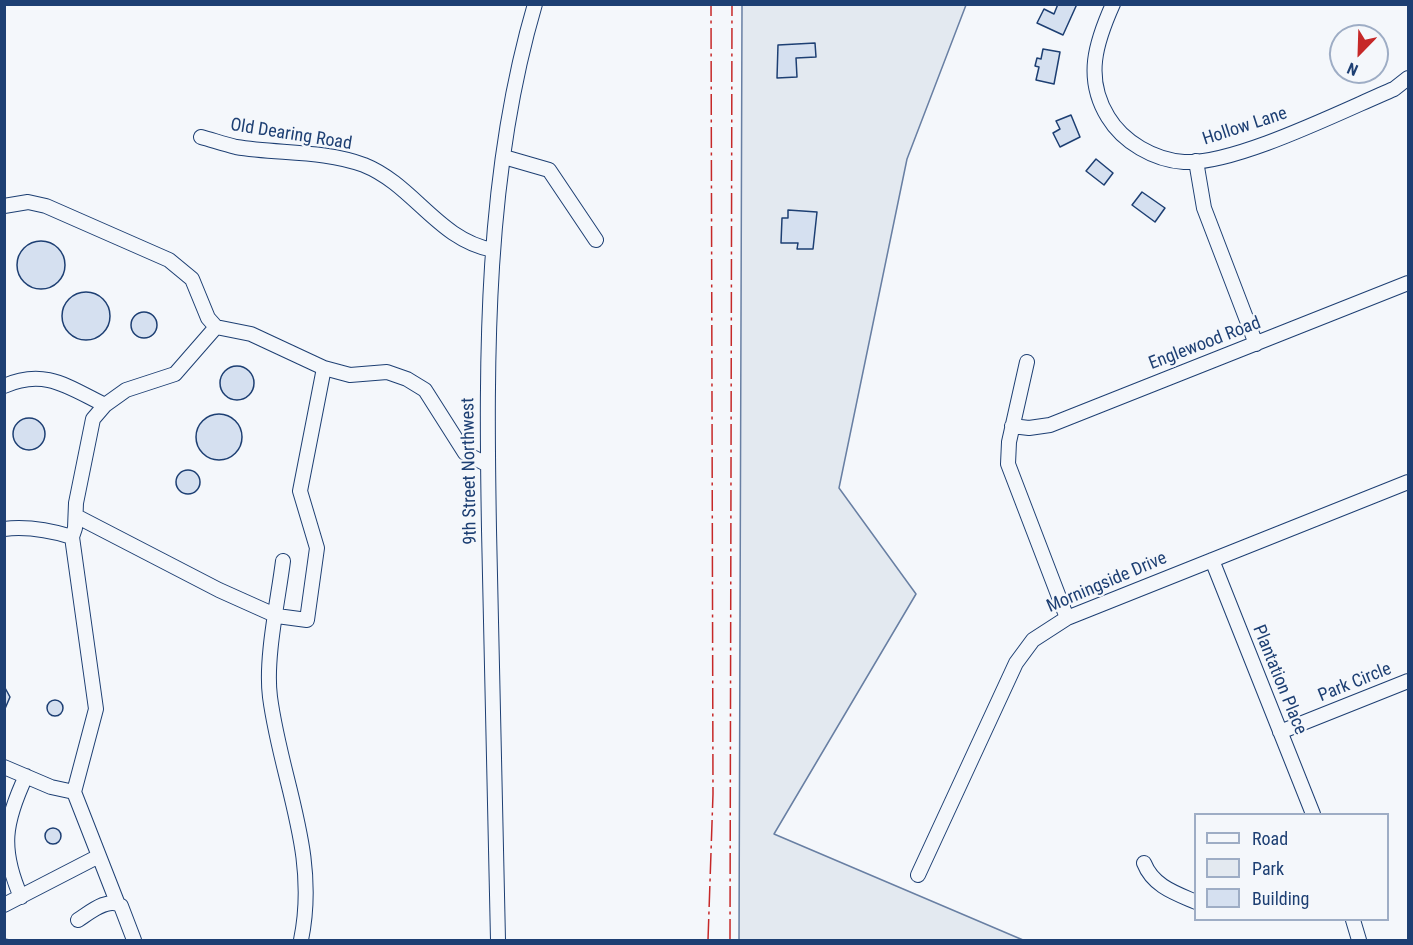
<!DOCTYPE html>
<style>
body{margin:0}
#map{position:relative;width:1413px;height:945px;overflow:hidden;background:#f4f7fb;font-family:"Roboto Condensed",sans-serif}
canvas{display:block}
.frame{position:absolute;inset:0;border:6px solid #1d3f73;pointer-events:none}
.legend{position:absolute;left:1194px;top:813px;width:195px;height:108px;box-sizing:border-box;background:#f4f7fb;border:2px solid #9eadc5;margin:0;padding:8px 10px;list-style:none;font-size:18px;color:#1d3f73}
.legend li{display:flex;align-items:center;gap:12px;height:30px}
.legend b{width:30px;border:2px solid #9eadc5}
.north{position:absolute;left:1329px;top:24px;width:60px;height:60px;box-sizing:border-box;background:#f4f7fb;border:2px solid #9eadc5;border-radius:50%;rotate:203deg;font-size:16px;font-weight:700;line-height:24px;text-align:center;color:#1d3f73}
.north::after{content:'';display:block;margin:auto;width:21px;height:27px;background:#c62828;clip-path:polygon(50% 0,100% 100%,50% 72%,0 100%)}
</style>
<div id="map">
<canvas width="1413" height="945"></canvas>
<div class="frame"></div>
<ul class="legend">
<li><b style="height:8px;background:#f4f7fb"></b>Road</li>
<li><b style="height:16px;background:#e3e9f0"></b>Park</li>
<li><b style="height:16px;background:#d5e0f0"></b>Building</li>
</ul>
<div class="north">N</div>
</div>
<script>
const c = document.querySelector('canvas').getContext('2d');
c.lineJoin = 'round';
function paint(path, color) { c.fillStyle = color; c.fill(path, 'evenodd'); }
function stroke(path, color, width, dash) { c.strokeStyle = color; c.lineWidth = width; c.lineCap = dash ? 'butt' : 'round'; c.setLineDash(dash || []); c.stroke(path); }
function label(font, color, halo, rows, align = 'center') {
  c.font = font + ' "Roboto Condensed",sans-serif'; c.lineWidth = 4.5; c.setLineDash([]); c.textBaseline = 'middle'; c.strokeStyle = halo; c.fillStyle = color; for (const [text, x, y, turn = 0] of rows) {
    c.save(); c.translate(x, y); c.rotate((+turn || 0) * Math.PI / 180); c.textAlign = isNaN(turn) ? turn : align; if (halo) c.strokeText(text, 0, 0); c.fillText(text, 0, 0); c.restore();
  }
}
const green = new Path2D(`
 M 742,5 L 966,5 L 907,159 L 839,488 L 916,594 L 774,834 L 1023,940 L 739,940 Z`);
const building = new Path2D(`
 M 1058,4 L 1077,4 L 1063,35 L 1037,23 L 1044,9 L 1054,14 Z
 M 815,43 L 816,57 L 796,58 L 797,77 L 777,78 L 778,45 Z
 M 1043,49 L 1060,52 L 1054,84 L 1036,80 L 1039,67 L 1035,66 L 1037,58 L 1041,59 Z
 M 1071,115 L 1080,137 L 1060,147 L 1053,133 L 1060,129 L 1056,121 Z
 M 1096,159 L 1113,173 L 1104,185 L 1086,171 Z
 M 1142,192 L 1165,208 L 1155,222 L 1132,205 Z
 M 788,210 L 817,212 L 813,249 L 797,249 L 798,243 L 781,243 L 782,218 L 788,218 Z
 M17 265a24 24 0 1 1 48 0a24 24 0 1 1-48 0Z
 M62 316a24 24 0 1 1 48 0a24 24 0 1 1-48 0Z
 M131 325a13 13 0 1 1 26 0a13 13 0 1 1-26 0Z
 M220 383a17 17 0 1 1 34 0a17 17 0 1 1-34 0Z
 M196 437a23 23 0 1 1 46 0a23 23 0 1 1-46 0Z
 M13 434a16 16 0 1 1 32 0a16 16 0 1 1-32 0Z
 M176 482a12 12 0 1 1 24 0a12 12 0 1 1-24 0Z
 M 4,686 L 10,697 L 4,711 Z
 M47 708a8 8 0 1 1 16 0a8 8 0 1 1-16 0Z
 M45 836a8 8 0 1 1 16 0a8 8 0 1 1-16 0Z`);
const minor = new Path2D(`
 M 1113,4 C 1096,42 1084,78 1108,117 C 1123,142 1154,160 1184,162 C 1235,165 1344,110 1394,89 L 1408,78
 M 201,137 C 212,140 224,144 236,147 C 278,154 323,150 364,165 C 414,185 438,240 493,250
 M 504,157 L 549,170 L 596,240
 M 1196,161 L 1204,208 L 1256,344
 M 4,206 L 28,202 L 46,206 L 169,260 L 192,279 L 208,318 L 216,327 L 251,334 L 324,368 L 300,491 L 317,548 L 307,620 L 277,616 L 219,590 L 76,516
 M 1027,362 L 1009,442 L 1008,464 L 1067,618
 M 324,368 L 350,375 L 387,372 L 407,379 L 425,390 L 465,453 L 488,465
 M 4,386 C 45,368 68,387 105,405
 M 1012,426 L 1029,428 L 1050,425 L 1408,283
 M 4,529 C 28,526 49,530 72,537
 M 1212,560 L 1313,814
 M 283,561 C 278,601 265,659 270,697 C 281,781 319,853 301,940
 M 1280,732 L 1408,681
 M 4,767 L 51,787 L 74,792
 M 1144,863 C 1153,886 1175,893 1196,902
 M 918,875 L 1016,663 L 1033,640 L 1067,618 L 1408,482
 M 21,897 C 0,849 4,823 26,776
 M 117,902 L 74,792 L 96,709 L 72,537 L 75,528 L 76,503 L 93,419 L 105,405 L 126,390 L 175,374 L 216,327
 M 4,905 L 99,856
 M 78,920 C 89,913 109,896 121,906 L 134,940
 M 1353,920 L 1359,940
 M 498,940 C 495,804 492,667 489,530 C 486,354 485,174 535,4`);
const fence = new Path2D(`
 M 4,939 L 10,940`);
const power = new Path2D(`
 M 708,940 L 713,794 L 711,4
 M 730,940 L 732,4`);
const streetNames = [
 ["Hollow Lane",1245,127,-18],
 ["Old Dearing Road",291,135,9],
 ["Englewood Road",1205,344,-21],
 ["9th Street Northwest",470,471,-91],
 ["Morningside Drive",1107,583,-23],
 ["Plantation Place",1279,680,68],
 ["Park Circle",1355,683,-22]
];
paint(green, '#e3e9f0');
stroke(green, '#687fa3', 1.5);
paint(building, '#d5e0f0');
stroke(building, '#1d3f73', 1.5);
stroke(minor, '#1d3f73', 16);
stroke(minor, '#f4f7fb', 14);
stroke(fence, '#1d3f73', 1.5, [8, 3]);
stroke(power, '#c62828', 1.5, [21, 4.5, 3, 4.5]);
label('18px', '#1d3f73', '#f4f7fb', streetNames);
</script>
